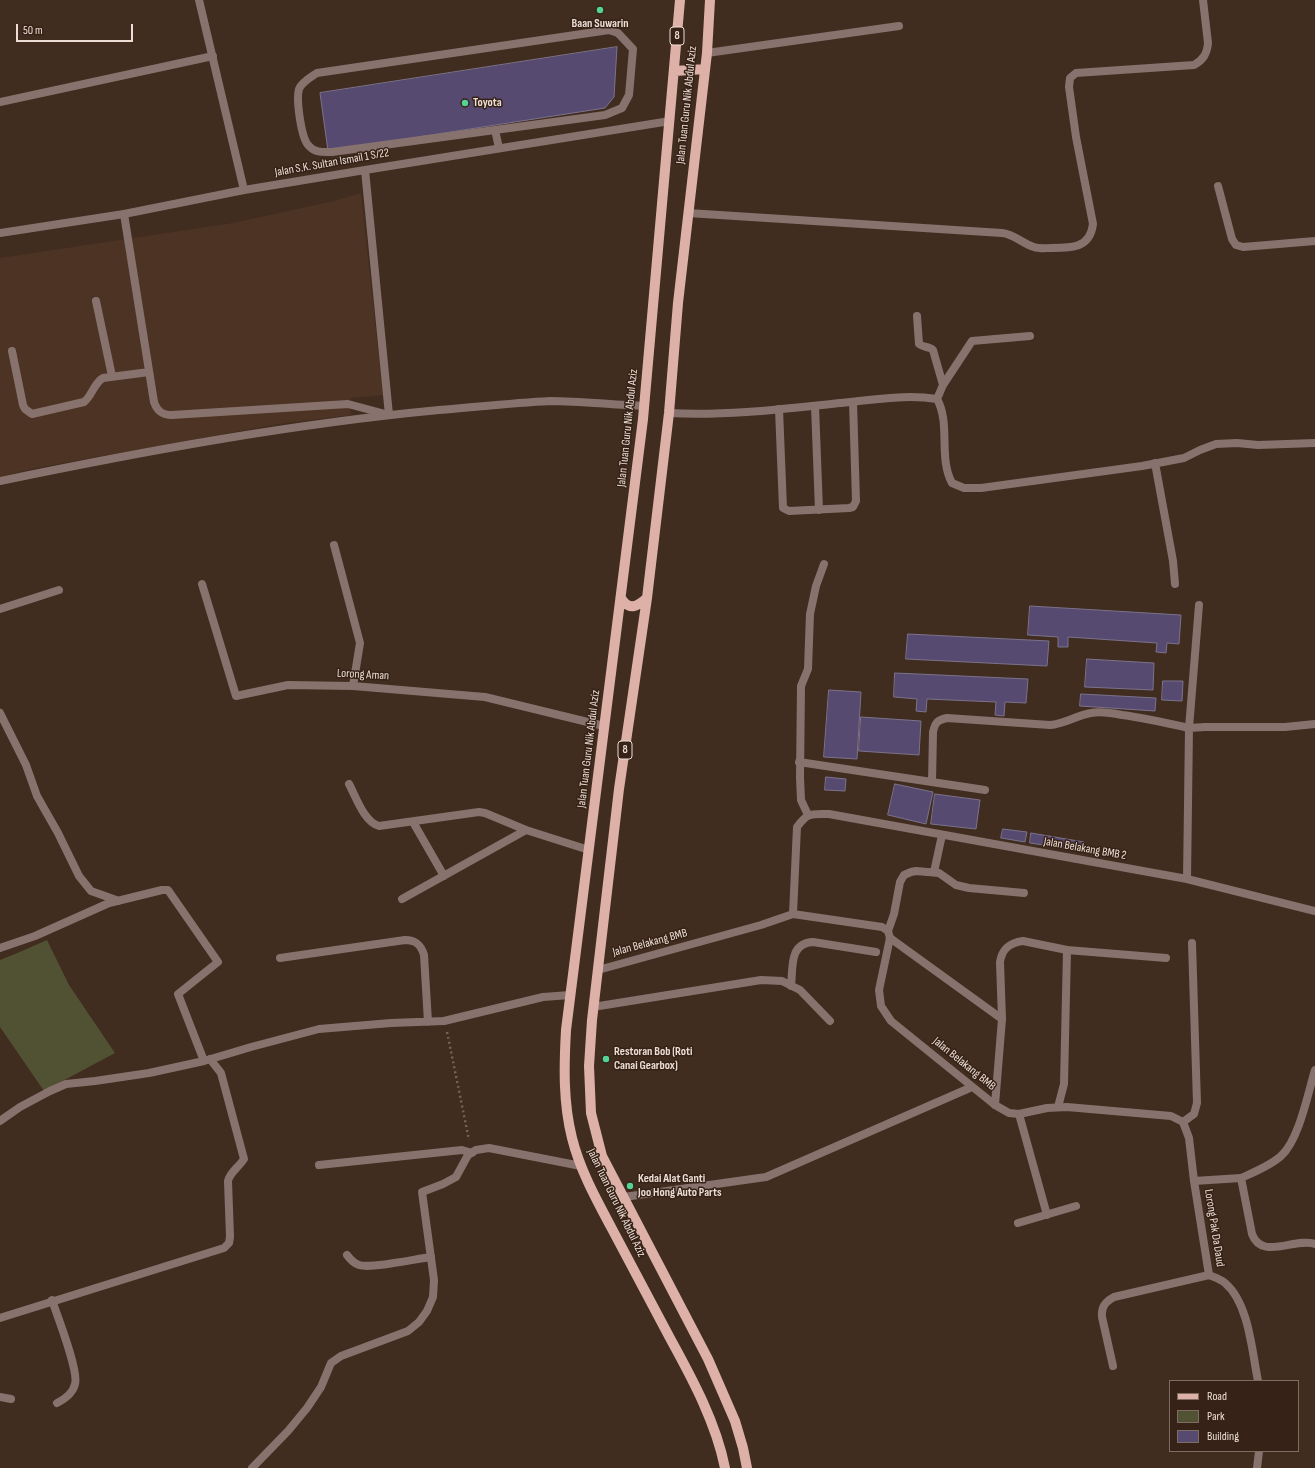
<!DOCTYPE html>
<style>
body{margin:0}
#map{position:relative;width:1315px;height:1468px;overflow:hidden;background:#412c20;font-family:"Sofia Sans Condensed",sans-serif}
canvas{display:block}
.legend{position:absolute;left:1169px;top:1380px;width:130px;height:72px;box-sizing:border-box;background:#362216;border:1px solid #7f6d63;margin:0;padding:5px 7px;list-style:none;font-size:12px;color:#ecded6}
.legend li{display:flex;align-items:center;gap:8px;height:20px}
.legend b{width:20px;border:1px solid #7f6d63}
.scale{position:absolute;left:16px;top:24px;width:117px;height:18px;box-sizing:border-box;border:2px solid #ecded6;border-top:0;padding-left:5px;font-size:12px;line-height:14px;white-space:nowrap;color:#ecded6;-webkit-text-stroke:3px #362216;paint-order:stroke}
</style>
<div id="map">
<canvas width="1315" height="1468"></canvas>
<ul class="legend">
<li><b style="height:5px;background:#deb1a8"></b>Road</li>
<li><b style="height:11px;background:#505233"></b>Park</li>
<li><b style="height:11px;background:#574a70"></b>Building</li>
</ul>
<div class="scale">50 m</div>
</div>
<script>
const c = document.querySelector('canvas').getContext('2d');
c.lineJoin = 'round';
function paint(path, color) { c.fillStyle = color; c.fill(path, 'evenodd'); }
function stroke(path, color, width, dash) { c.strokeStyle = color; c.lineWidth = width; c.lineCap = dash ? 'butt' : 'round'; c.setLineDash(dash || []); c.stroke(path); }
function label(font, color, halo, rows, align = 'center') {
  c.font = font + ' "Sofia Sans Condensed",sans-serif'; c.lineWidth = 3; c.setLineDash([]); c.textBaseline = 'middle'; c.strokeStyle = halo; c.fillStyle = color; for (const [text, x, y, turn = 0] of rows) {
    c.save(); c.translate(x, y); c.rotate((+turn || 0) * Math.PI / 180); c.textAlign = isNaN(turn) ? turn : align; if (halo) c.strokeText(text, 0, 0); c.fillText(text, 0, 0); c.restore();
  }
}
const built = new Path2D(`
 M 361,193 L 383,395 L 350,398 L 351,415 L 279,424 L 36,468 L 0,477 L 0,258 L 233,223 L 334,201 Z`);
const green = new Path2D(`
 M 47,940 L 69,985 L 115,1053 L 44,1091 L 0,1027 L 0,960 L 15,954 Z`);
const building = new Path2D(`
 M 617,47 L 614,97 L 605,108 L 328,151 L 320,93 Z
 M 1030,606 L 1181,615 L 1179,644 L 1167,643 L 1166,653 L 1156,652 L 1157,643 L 1068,637 L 1068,647 L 1058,647 L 1058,637 L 1028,635 Z
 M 908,634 L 1049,641 L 1047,666 L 906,659 Z
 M 1087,659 L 1154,663 L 1153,690 L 1085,687 Z
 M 895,673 L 1028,679 L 1026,703 L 1005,702 L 1004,716 L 995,715 L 996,702 L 927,699 L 926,712 L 916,711 L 917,699 L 894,697 Z
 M 1163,681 L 1183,681 L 1182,701 L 1162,700 Z
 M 829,690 L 861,692 L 857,759 L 824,757 Z
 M 1081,694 L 1156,698 L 1155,711 L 1080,706 Z
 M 861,717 L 921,721 L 919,755 L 859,751 Z
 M 826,777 L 846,779 L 845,791 L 825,790 Z
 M 895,784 L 933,792 L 926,824 L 888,815 Z
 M 935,794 L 980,800 L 976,829 L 931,824 Z
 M 1003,829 L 1027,832 L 1025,842 L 1001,838 Z
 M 1031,833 L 1084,842 L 1083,851 L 1030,843 Z`);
const path = new Path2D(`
 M 447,1032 L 469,1140`);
const lane = new Path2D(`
 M 707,53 L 899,26
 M 495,130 L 332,152 C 323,152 315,153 309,146 C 301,139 296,99 299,89 C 302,82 311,77 317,73 L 609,30 L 618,33 L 633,49 L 629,95 L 622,108 L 605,115 L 495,130 L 499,148
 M 124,214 L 154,402 C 157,411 162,415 172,415 L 348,404 L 389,415
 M 96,301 L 112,376
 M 917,316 L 919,344 C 924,348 929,346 933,350 L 943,385
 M 12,351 L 23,405 L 25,409 L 32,414 L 84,402 C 92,396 94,383 103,378 L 149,372
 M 937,399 L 943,385 L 972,341 L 1030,336
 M 815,406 L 819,510
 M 779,409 L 783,508 L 789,511 L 849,508 L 853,507 L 856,501 L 853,402
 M 799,762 L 985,790
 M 932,782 L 933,732 C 935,723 937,720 947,718 L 1050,725 C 1065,724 1077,715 1091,713 C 1101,711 1112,713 1122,715 C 1145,718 1167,723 1189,728
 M 890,938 L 1002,1019
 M 791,986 C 793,968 789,943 813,942 L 876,952
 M 593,1007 L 761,980 L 782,981 L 800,990 L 830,1021
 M 1058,1107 L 1064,1084 L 1067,950
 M 1019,1114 L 1047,1215
 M 1241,1178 C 1254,1172 1270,1166 1281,1156 C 1299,1140 1308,1093 1315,1070
 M 1018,1223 L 1076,1206
 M 347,1255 C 350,1259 353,1263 359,1265 C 371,1269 415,1259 431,1257
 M 52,1300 C 57,1315 79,1371 75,1384 C 73,1393 65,1399 57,1403
 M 0,1397 L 11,1399`);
const street = new Path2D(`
 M 199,0 L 244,190
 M 0,102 L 213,56
 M 365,170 L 389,415
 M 1218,186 L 1232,239 L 1236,245 L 1243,247 L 1315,241
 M 688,213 L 1002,233 C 1014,234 1023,244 1034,247 C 1039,249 1046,248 1052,248 C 1072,248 1090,248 1093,224 L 1076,137 L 1069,87 L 1070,78 L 1076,73 L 1194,65 C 1203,60 1207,54 1208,43 L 1203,0
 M 0,233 L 124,214 L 244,190 L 365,170 L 670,121
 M 669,413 C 726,416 783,409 840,403 C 871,400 905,394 937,399 C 951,424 938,457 952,483 L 964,488 L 981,488 L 1142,466 L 1184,458 L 1200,450 L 1216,444 L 1237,443 L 1258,445 L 1315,443
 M 1155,463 L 1173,561 L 1175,584
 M 0,481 C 145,451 291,424 439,410 C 476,407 513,403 550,401 C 581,401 613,405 645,406
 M 334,545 L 360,643 L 353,686
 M 202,584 L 236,696 L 288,685 L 353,686 L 485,697 L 604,726
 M 0,609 L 59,590
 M 0,713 L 26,765 L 37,796 L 58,833 L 79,876 L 91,891 L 119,901
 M 1189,728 L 1199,605
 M 349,784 C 356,797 364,822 379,826 L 479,812 L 485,813 L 526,830
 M 808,815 L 801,800 L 800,777 L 801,686 L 808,669 L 810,614 L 816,586 L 824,564
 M 413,822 L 444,876
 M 934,872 L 942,835
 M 1187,879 L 1315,911
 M 402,899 L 526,830 L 589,850
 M 793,914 L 797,827 C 808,812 811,814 829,814 L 1187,879 L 1189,728 L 1205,727 L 1285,727 L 1315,724
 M 888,931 L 894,914 L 900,882 L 904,875 L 911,872 L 916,871 L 939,873 L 956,885 L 969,888 L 1024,893
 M 0,948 L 35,936 L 109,903 L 162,890 L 168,890 L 218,962 L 178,994 L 204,1061
 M 280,958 L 405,940 C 416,940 421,945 424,955 L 428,1022
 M 598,970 L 761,925 L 793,914 L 882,927 L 888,931 L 890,938 L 879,990 L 881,1006 L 891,1021 L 995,1105 L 1009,1113 L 1019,1114 L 1047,1108 L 1067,1107 L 1171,1116 L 1183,1122 L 1189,1138 L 1194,1181 L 1241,1178 L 1252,1234 C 1262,1261 1295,1237 1315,1244
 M 995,1105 L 1002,1019 L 1000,962 C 1002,949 1009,943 1023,941 L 1067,950 L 1166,958
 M 0,1121 L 20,1107 L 50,1091 L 66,1084 L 95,1081 L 149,1073 L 204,1061 L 251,1047 L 319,1029 L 391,1023 L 444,1021 L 543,997 L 570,995
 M 1183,1122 L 1194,1114 L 1197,1103 L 1192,943
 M 319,1165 L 462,1150 L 472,1153
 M 1194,1181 L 1209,1275 C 1214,1277 1221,1279 1225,1283 C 1249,1303 1252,1352 1258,1381
 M 624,1197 L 766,1177 L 972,1087
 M 0,1318 L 224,1248 L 229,1243 L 230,1237 L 228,1181 C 230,1172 239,1167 244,1159 L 221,1073 L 210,1059
 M 1113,1366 L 1102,1317 C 1101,1307 1105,1302 1114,1297 L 1209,1275
 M 252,1468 L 288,1431 L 307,1408 L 321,1387 L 331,1363 L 341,1356 L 408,1331 L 419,1322 L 427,1311 L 433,1297 L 434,1280 L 422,1192 L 443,1184 L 456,1177 L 468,1155 L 476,1150 L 489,1148 L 581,1166
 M 1257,1468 L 1259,1451`);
const primary = new Path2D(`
 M 680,0 L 643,419 L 566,1030 C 564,1066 563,1102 572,1138 C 580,1170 596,1199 611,1227 C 631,1264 651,1302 671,1340 C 693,1380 716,1423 725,1468
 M 710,0 L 707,53 L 678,303 L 669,413 L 647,598 L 619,789 L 592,1020 L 589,1066 L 591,1113 L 602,1156 L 708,1359 L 735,1421 L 743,1448 L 747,1468
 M 675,71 L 705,69
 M 621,598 C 629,611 637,607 647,598`);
const markers = [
 [600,10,4,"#54d396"],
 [465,103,4,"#54d396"],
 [606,1059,4,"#54d396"],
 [630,1186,4,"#54d396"]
];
const shields = [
 [677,36,14],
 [625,750,14]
];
const shieldNames = [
 ["8",677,36],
 ["8",625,750]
];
const poiNames = [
 ["Baan Suwarin",600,24,"center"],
 ["Toyota",473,103],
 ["Restoran Bob (Roti",614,1052],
 ["Canai Gearbox)",614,1066],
 ["Kedai Alat Ganti",638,1179],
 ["Joo Hong Auto Parts",638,1193]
];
const streetNames = [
 ["Jalan Tuan Guru Nik Abdul Aziz",687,105,-84],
 ["Jalan S.K. Sultan Ismail 1 S/22",332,163,-10],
 ["Jalan Tuan Guru Nik Abdul Aziz",628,428,-84],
 ["Lorong Aman",363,675,3],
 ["Jalan Tuan Guru Nik Abdul Aziz",589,749,-83],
 ["Jalan Belakang BMB 2",1085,849,10],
 ["Jalan Belakang BMB",650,943,-15],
 ["Jalan Belakang BMB",964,1064,39],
 ["Jalan Tuan Guru Nik Abdul Aziz",616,1203,64],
 ["Lorong Pak Da Daud",1214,1228,81]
];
paint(built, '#4d3323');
paint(green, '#505233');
paint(building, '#574a70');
stroke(building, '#7b738b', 1);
stroke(path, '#766358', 2.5, [2, 3]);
stroke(lane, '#88726d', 8);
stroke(street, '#88726d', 8);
stroke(primary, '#deb1a8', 10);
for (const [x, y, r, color] of markers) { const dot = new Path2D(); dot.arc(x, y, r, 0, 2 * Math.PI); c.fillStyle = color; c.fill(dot); stroke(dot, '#362216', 1.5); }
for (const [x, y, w] of shields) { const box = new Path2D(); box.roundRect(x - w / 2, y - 9, w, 18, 3); c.fillStyle = '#362216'; c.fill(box); stroke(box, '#ecded6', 1); }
label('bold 11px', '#ecded6', null, shieldNames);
label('bold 12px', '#ecded6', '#362216', poiNames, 'left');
label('12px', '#ecded6', '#362216', streetNames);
</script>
